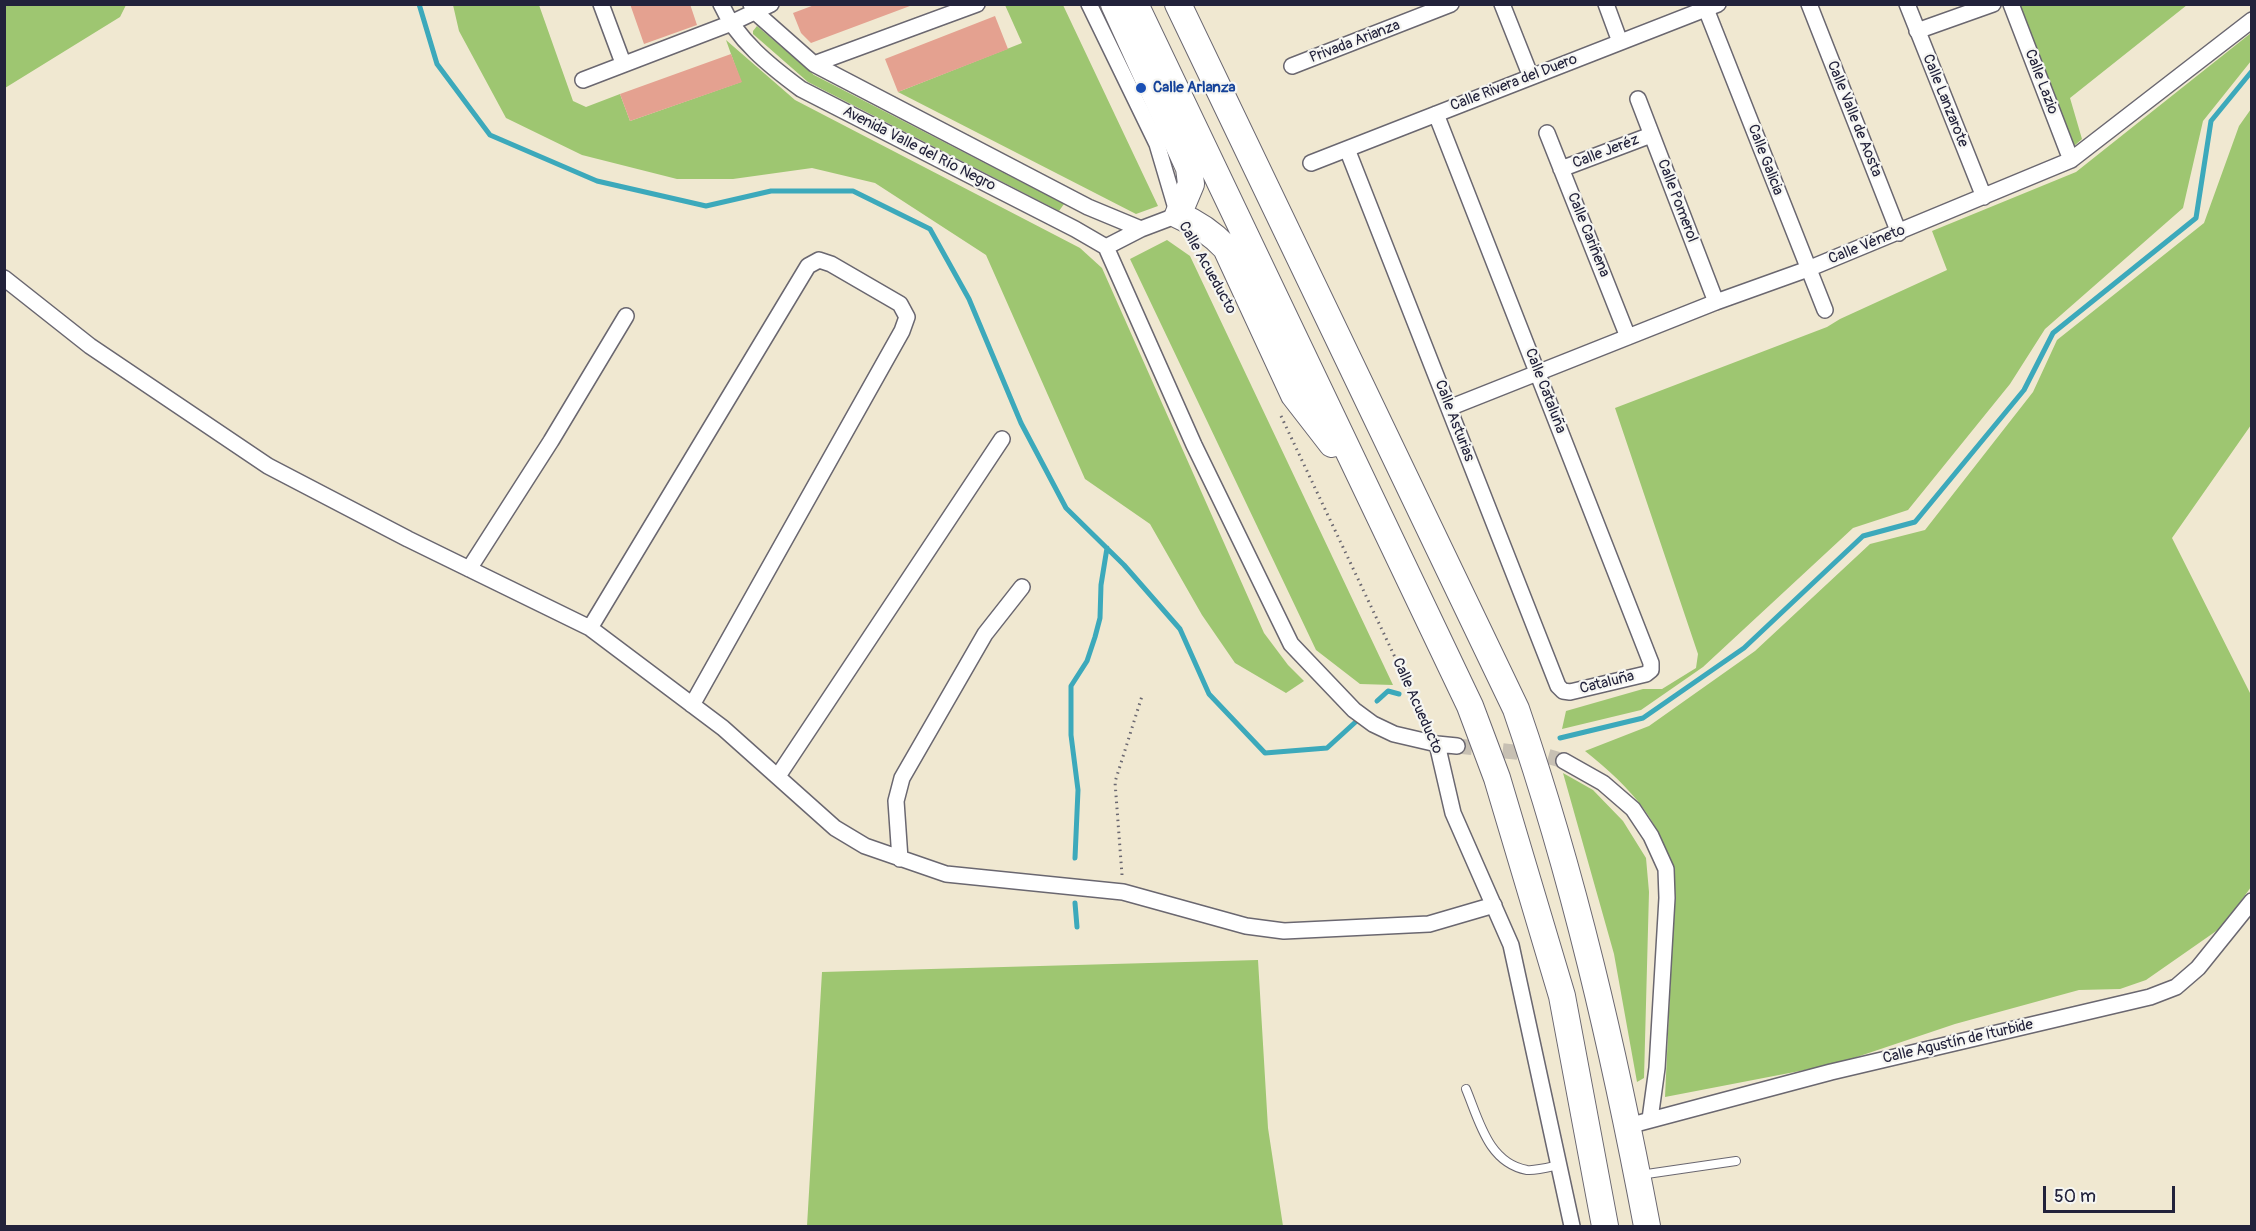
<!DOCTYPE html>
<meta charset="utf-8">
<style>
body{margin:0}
#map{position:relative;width:2256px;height:1231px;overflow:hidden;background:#f0e8d1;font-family:Pangolin,sans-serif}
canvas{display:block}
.frame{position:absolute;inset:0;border:6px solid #22223b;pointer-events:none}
.scale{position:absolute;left:2043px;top:1186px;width:132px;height:27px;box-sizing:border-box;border:3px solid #22223b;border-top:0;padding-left:8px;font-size:18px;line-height:21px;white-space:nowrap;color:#22223b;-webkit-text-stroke:4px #f6f6f2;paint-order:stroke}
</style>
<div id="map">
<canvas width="2256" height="1231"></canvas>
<div class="frame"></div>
<div class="scale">50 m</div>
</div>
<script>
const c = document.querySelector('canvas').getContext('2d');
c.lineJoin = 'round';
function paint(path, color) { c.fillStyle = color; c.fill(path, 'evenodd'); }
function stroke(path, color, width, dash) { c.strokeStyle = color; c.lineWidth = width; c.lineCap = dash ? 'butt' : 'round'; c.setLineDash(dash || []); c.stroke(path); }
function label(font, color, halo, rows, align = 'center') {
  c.font = font + ' Pangolin,sans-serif'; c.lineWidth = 4.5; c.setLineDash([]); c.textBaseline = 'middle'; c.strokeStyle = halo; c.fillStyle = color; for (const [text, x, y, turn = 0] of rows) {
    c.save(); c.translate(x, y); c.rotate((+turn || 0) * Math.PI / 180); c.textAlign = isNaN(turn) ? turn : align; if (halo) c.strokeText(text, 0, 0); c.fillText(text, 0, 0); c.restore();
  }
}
const green = new Path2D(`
 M 5,4 L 126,4 L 126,5 L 120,17 L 5,88 Z
 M 453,5 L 539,5 L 573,101 L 586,107 L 620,94 L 630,121 L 741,82 L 726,40 L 795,100 L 1080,248 L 1102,268 L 1264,633 L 1288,665 L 1304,681 L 1286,693 L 1235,663 L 1202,615 L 1150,524 L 1085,479 L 986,255 L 875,183 L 812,168 L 733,179 L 677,179 L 582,155 L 506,118 L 459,31 Z
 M 1005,5 L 1063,5 L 1158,206 L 1136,214 L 898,92 L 1022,43 Z
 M 2020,5 L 2187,5 L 2070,98 L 2082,139 L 2074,146 Z
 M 757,26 L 814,75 L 1064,204 L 1059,211 L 808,82 L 753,34 L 753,31 Z
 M 2251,33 L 2251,61 L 2203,121 L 2183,208 L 2045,329 L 2010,384 L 1908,510 L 1853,528 L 1703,667 L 1641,710 L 1562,729 L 1566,711 L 1643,689 L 1662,689 L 1696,668 L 1698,654 L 1615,408 L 1827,327 L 1840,319 L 1947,270 L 1932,231 L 2076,172 Z
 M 2251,109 L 2251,425 L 2172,538 L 2251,695 L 2251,887 L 2222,927 L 2146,980 L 2120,989 L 2079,990 L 1955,1024 L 1836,1064 L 1665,1097 L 1675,884 C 1664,822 1632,789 1585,751 L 1649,726 L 1755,651 L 1870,544 L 1925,530 L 2033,392 L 2057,340 L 2204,223 L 2239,126 Z
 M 1167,240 L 1190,256 L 1393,685 L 1360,684 L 1316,650 L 1130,259 Z
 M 1563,773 L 1593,790 L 1623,821 L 1646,858 L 1649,892 L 1644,1078 L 1637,1082 L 1614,954 Z
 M 1258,960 L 1268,1128 L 1283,1226 L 807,1226 L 822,972 Z`);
const stream = new Path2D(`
 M 419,4 L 437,64 L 490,135 L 597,181 L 706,206 L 771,191 L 853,191 L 930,229 L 969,299 L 1021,423 L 1066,508 L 1124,565 L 1180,629 L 1209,694 L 1265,753 L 1327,748 L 1361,717
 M 1377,701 L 1388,691 L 1399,694
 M 1560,738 L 1643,718 L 1744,648 L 1863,536 L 1915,522 L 2024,390 L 2053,333 L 2196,218 L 2211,121 L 2252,71
 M 1075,858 L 1078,790 L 1071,735 L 1071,686 L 1087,661 L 1095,637 L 1100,618 L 1101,585 L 1107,548
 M 1075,903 L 1077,927`);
const building = new Path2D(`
 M 630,4 L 690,4 L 697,25 L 644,44 Z
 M 817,4 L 910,4 L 910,6 L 811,43 L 801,33 L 793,13 Z
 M 995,16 L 1008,49 L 898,92 L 885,59 Z
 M 731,54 L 742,82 L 630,121 L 620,94 Z`);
const minorTunnel = new Path2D(`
 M 1457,746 L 1543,755 L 1564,761`);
const path = new Path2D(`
 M 1201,255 L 1213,275
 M 1281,416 L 1427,725
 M 1122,875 L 1115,782 L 1142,696`);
const service = new Path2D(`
 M 1466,1089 C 1479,1120 1488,1163 1527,1170 C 1536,1171 1550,1167 1559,1165
 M 1640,1175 L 1736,1161`);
const minor = new Path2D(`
 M 601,4 L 623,63
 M 721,4 C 737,40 770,66 801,89 L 1075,229 L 1106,247
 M 751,4 L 754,11 L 814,64 L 1088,207 L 1141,229
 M 1089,4 L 1157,144 L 1178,215 L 1141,229 L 1106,247
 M 1502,4 L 1531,77
 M 1606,4 L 1620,42
 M 1809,4 L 1899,233
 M 1907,4 L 1984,197
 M 2011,4 L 2071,160
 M 1706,9 L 1825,310
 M 1917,31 L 1993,4
 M 814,64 L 977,4
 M 1292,66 L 1451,4
 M 583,80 L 729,24 L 771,4
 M 1638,99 L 1716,302
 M 1547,133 L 1628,337
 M 1347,149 L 1558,686 L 1563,691 L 1570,692 L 1646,674 L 1651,670 L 1651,663 L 1436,114
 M 1311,163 L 1718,4
 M 1561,169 L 1651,135
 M 1106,247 L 1194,445 L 1291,644 L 1354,710 L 1373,724 L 1394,734 L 1437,744 L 1457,746
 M 4,278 L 90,346 L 268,466 L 408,539 L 590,628 L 723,728 L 835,828 L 865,846 L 946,874 L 1123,892 L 1246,926 L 1284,931 L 1429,924 L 1494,905
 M 1449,408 L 1716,302 L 1808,269 L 2071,160 L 2252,20
 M 469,569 L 551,441 L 626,316
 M 590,628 L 808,266 L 819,260 L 831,264 L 900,304 L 907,317 L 902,331 L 692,705
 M 1437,744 L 1453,813 L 1511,945 L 1572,1226
 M 1564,761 L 1603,783 L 1633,809 L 1651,836 L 1666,869 L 1667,898 L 1657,1068 L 1650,1119
 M 778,776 L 1002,439
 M 900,859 L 896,801 L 902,778 L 985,634 L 1022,587
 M 1628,1126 L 1831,1072 L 2150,997 L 2176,987 L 2198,968 L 2252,901`);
const trunk = new Path2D(`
 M 1114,4 L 1189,168 L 1191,184 L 1178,215 C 1197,223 1211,232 1226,248 L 1294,395 L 1332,444
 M 1135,4 L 1470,706 L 1497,778 L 1562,996 L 1605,1226
 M 1178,4 L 1516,709 C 1574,877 1614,1051 1647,1226`);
const markers = [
 [1141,88,6,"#1a4fb4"]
];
const streetNames = [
 ["Privada Arianza",1355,42,-21],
 ["Calle Lazio",2041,82,69],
 ["Calle Rivera del Duero",1514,83,-21],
 ["Calle Lanzarote",1945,101,68],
 ["Calle Valle de Aosta",1854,119,68],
 ["Avenida Valle del Río Negro",919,149,27],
 ["Calle Jeréz",1606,152,-21],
 ["Calle Galicia",1765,160,69],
 ["Calle Pomerol",1677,201,69],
 ["Calle Cariñena",1588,235,68],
 ["Calle Véneto",1867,245,-22],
 ["Calle Acueducto",1207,268,61],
 ["Calle Cataluña",1545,391,69],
 ["Calle Asturias",1454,421,69],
 ["Cataluña",1607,683,-14],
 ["Calle Acueducto",1417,706,66],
 ["Calle Agustín de Iturbide",1958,1042,-13]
];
const transitNames = [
 ["Calle Arlanza",1153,88]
];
paint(green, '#9ec671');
stroke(stream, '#3ca9bb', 5);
paint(building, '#e4a190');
stroke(minorTunnel, '#c7c0b3', 15, [15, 8]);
stroke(service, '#6a6770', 10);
stroke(minor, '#6a6770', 18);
stroke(trunk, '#6a6770', 28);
stroke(path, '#6a6770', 3, [1.5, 4.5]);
stroke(service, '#fff', 8);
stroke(minor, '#fff', 15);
stroke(trunk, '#fff', 26);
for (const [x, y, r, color] of markers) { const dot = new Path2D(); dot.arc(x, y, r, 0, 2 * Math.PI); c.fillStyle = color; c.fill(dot); stroke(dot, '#f6f6f2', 2); }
label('15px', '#22223b', '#f6f6f2', streetNames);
label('bold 15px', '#164399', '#f6f6f2', transitNames, 'left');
</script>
